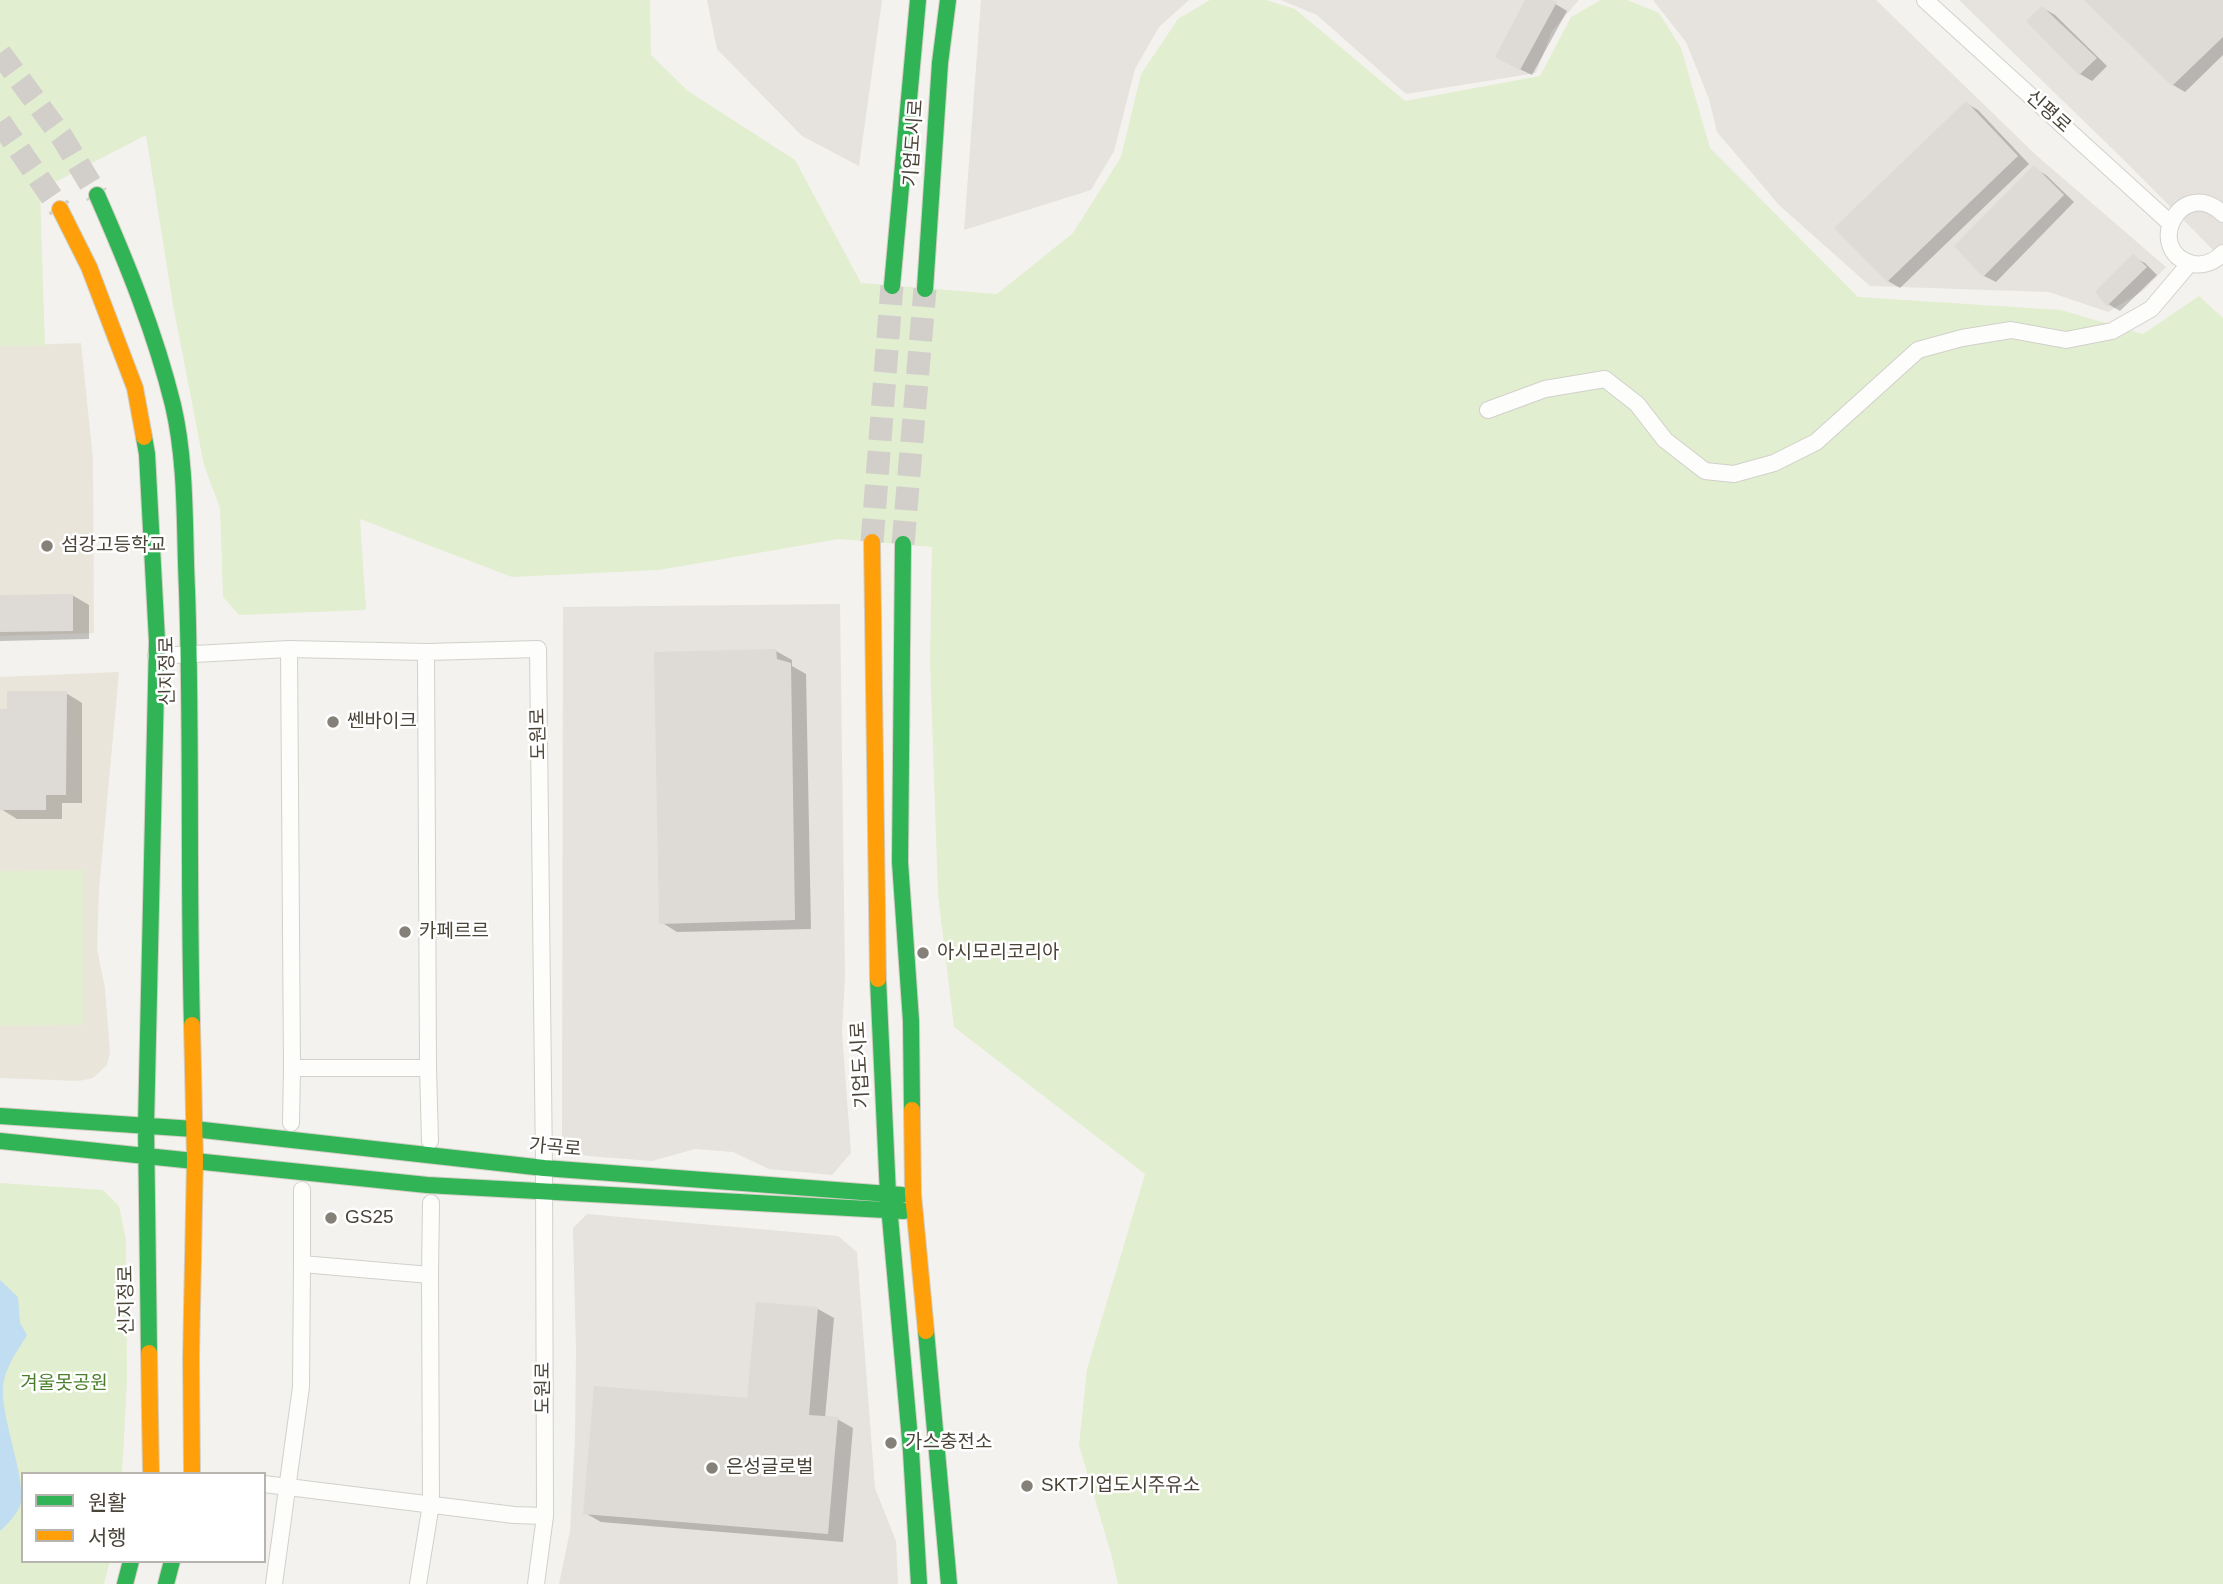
<!DOCTYPE html>
<meta charset="utf-8">
<style>
body{margin:0}
#map{position:relative;width:2223px;height:1584px;overflow:hidden;background:#f4f2ee;font-family:Arial,"Noto Sans KR",sans-serif}
canvas{display:block}
.legend{position:absolute;left:21px;top:1472px;width:245px;height:91px;box-sizing:border-box;background:#fff;border:2px solid #b7b4b0;margin:0;padding:9px 12px;list-style:none;font-size:21px;color:#4b4439}
.legend li{display:flex;align-items:center;gap:14px;height:35px}
.legend b{width:35px;border:2px solid #b7b4b0}
</style>
<div id="map">
<canvas width="2223" height="1584"></canvas>
<ul class="legend">
<li><b style="height:9px;background:#30b455"></b>원활</li>
<li><b style="height:9px;background:#ff9f0a"></b>서행</li>
</ul>
</div>
<script>
const c = document.querySelector('canvas').getContext('2d');
c.lineJoin = 'round';
function paint(path, color) { c.fillStyle = color; c.fill(path, 'evenodd'); }
function stroke(path, color, width, dash) { c.strokeStyle = color; c.lineWidth = width; c.lineCap = dash ? 'butt' : 'round'; c.setLineDash(dash || []); c.stroke(path); }
function label(font, color, halo, rows, align = 'center') {
  c.font = font + ' Arial,"Noto Sans KR",sans-serif'; c.lineWidth = 5; c.setLineDash([]); c.textBaseline = 'middle'; c.strokeStyle = halo; c.fillStyle = color; for (const [text, x, y, turn = 0] of rows) {
    c.save(); c.translate(x, y); c.rotate((+turn || 0) * Math.PI / 180); c.textAlign = isNaN(turn) ? turn : align; if (halo) c.strokeText(text, 0, 0); c.fillText(text, 0, 0); c.restore();
  }
}
const industrial = new Path2D(`
 M 707,0 L 882,0 L 859,166 L 802,136 L 717,49 Z
 M 981,0 L 1189,0 L 1159,27 L 1135,69 L 1114,151 L 1091,190 L 964,230 Z
 M 1281,0 L 1579,0 L 1552,31 L 1536,73 L 1406,94 L 1317,15 Z
 M 1653,0 L 1876,0 L 2036,155 L 2166,267 L 2143,291 L 2108,312 L 2049,292 L 1870,286 L 1779,205 L 1717,132 L 1709,99 L 1686,42 Z
 M 1959,0 L 2223,0 L 2223,260 L 2128,164 Z
 M 840,604 L 845,978 L 842,1032 L 851,1153 L 832,1175 L 769,1169 L 733,1152 L 695,1149 L 652,1161 L 588,1156 L 576,1153 L 562,1137 L 563,607 Z
 M 587,1214 L 838,1236 L 857,1252 L 875,1488 L 896,1541 L 898,1584 L 559,1584 L 570,1531 L 575,1439 L 576,1351 L 573,1228 Z`);
const education = new Path2D(`
 M 81,343 L 93,459 L 94,633 L 0,636 L 0,346 Z
 M 119,672 L 99,889 L 97,949 L 105,988 L 110,1052 L 107,1065 L 93,1078 L 79,1081 L 0,1078 L 0,677 Z`);
const green = new Path2D(`
 M 0,0 L 650,0 L 651,55 L 688,91 L 795,160 L 861,283 L 997,294 L 1073,233 L 1121,157 L 1141,74 L 1178,19 L 1210,0 L 1266,0 L 1295,9 L 1405,101 L 1540,76 L 1571,17 L 1601,0 L 1627,0 L 1659,13 L 1681,48 L 1710,148 L 1858,297 L 2061,310 L 2143,334 L 2199,296 L 2223,318 L 2223,1584 L 1118,1584 L 1112,1557 L 1079,1445 L 1087,1369 L 1145,1174 L 954,1027 L 938,895 L 930,661 L 932,547 L 839,539 L 659,570 L 512,577 L 360,519 L 366,610 L 239,615 L 223,597 L 220,508 L 204,465 L 173,305 L 146,135 L 40,190 L 45,346 L 0,346 Z
 M 83,870 L 83,1025 L 0,1026 L 0,871 Z
 M 0,1183 L 103,1190 L 119,1206 L 126,1240 L 127,1380 L 122,1474 L 23,1474 L 23,1561 L 110,1561 L 104,1584 L 0,1584 Z`);
const water = new Path2D(`
 M 0,1280 L 18,1297 L 20,1323 L 27,1335 C 17,1352 4,1368 3,1389 C 1,1418 28,1484 20,1506 C 17,1514 7,1525 0,1531 Z`);
const shadow = new Path2D(`
 M 1527,0 L 1549,0 L 1567,11 L 1532,75 L 1509,64 Z
 M 2087,0 L 2223,0 L 2223,55 L 2185,92 L 2173,85 Z
 M 2043,8 L 2055,15 L 2107,66 L 2092,81 L 2080,74 L 2029,21 Z
 M 1966,103 L 1978,110 L 2029,164 L 1900,288 L 1888,281 Z
 M 2034,168 L 2046,175 L 2074,202 L 1996,282 L 1984,276 L 1956,246 Z
 M 2133,257 L 2145,263 L 2157,275 L 2120,311 L 2108,304 Z
 M 72,595 L 89,605 L 89,639 L 0,641 L 0,597 Z
 M 776,651 L 792,660 L 792,666 L 806,674 L 811,929 L 677,932 L 661,922 Z
 M 66,693 L 82,703 L 82,803 L 62,803 L 62,819 L 17,819 L 1,809 L 0,741 Z
 M 818,1309 L 834,1318 L 825,1418 L 837,1419 L 853,1428 L 843,1542 L 601,1522 L 585,1513 L 749,1400 Z`);
const building = new Path2D(`
 M 1525,0 L 1552,0 L 1557,2 L 1520,70 L 1495,57 Z
 M 2084,0 L 2223,0 L 2223,37 L 2172,86 Z
 M 2042,6 L 2097,58 L 2079,75 L 2026,21 Z
 M 1966,101 L 2018,156 L 1887,282 L 1834,228 Z
 M 2034,165 L 2064,195 L 1983,277 L 1954,246 Z
 M 2133,254 L 2147,267 L 2107,306 L 2095,292 Z
 M 73,594 L 73,631 L 0,632 L 0,595 Z
 M 776,649 L 777,659 L 791,663 L 795,920 L 659,924 L 654,652 Z
 M 7,691 L 67,691 L 66,795 L 46,795 L 46,810 L 0,810 L 0,709 L 7,709 Z
 M 756,1302 L 818,1307 L 809,1415 L 838,1417 L 828,1534 L 583,1514 L 594,1386 L 747,1398 Z`);
const secondaryTunnel = new Path2D(`
 M 0,53 L 62,137 L 97,195
 M 0,122 L 60,209
 M 872,542 L 892,286
 M 903,544 L 925,289`);
const street = new Path2D(`
 M 1925,0 L 2170,223
 M 2223,214 C 2181,174 2142,251 2193,264 C 2205,266 2215,261 2223,253
 M 1488,410 L 1545,389 L 1605,379 L 1637,404 L 1665,440 L 1705,471 L 1734,474 L 1774,463 L 1816,442 L 1918,350 L 1962,338 L 2011,330 L 2066,340 L 2112,331 L 2151,309 L 2190,263
 M 289,649 L 292,1068 L 428,1068 L 426,652
 M 156,656 L 289,649 L 426,652 L 538,649 L 544,1168 L 545,1516 L 536,1584
 M 428,1068 L 430,1141
 M 291,1123 L 292,1068
 M 302,1190 L 302,1264
 M 430,1275 L 431,1203
 M 264,1484 L 514,1515 L 545,1516
 M 274,1584 L 301,1387 L 302,1264 L 430,1275 L 431,1504 L 418,1584`);
const fast = new Path2D(`
 M 97,195 C 127,263 155,332 173,405 C 187,465 184,528 187,590 C 192,735 188,880 192,1025
 M 892,286 L 918,0
 M 925,289 L 940,63 L 948,0
 M 144,437 L 147,454 L 157,641 L 146,1125 L 149,1353
 M 903,544 L 900,862 L 911,1021 L 912,1110
 M 878,979 L 888,1195 L 911,1451 L 919,1584
 M 0,1116 L 194,1129 L 544,1168 L 902,1195
 M 0,1141 L 427,1185 L 904,1211
 M 926,1331 L 949,1584
 M 125,1584 L 131,1561
 M 166,1584 L 172,1561`);
const slow = new Path2D(`
 M 60,209 L 89,267 L 135,388 L 144,437
 M 872,542 L 878,979
 M 192,1025 L 195,1160 L 191,1358 L 192,1474
 M 912,1110 L 913,1194 L 926,1331
 M 149,1353 L 151,1474`);
const markers = [
 [47,546,7,"#868178"],
 [333,722,7,"#868178"],
 [405,932,7,"#868178"],
 [923,953,7,"#868178"],
 [331,1218,7,"#868178"],
 [891,1443,7,"#868178"],
 [712,1468,7,"#868178"],
 [1027,1486,7,"#868178"]
];
const streetNames = [
 ["신평로",2048,112,42],
 ["기업도시로",914,143,-86],
 ["신지정로",168,671,-91],
 ["도원로",539,734,-91],
 ["기업도시로",861,1065,-93],
 ["가곡로",555,1148,5],
 ["신지정로",127,1300,-91],
 ["도원로",544,1388,-90]
];
const poiNames = [
 ["섬강고등학교",61,546],
 ["쎈바이크",347,722],
 ["카페르르",419,932],
 ["아시모리코리아",937,953],
 ["GS25",345,1218],
 ["가스충전소",905,1443],
 ["은성글로벌",726,1468],
 ["SKT기업도시주유소",1041,1486]
];
const parkNames = [
 ["겨울못공원",64,1384]
];
paint(industrial, '#e6e2de');
paint(education, '#eae5da');
paint(green, '#e1eecf');
paint(water, '#c0ddf1');
paint(shadow, '#0003');
paint(building, '#dedbd6');
stroke(secondaryTunnel, '#d2cfca', 23, [23, 11]);
stroke(street, '#d2d0cb', 18);
stroke(fast, '#d3cfc5', 18);
stroke(slow, '#d3cfc5', 18);
stroke(street, '#fdfdfc', 16);
stroke(fast, '#30b455', 16);
stroke(slow, '#ff9f0a', 16);
for (const [x, y, r, color] of markers) { const dot = new Path2D(); dot.arc(x, y, r, 0, 2 * Math.PI); c.fillStyle = color; c.fill(dot); stroke(dot, '#fff', 2.5); }
label('19px', '#4b4439', '#fff', streetNames);
label('19px', '#4b4439', '#fff', poiNames, 'left');
label('19px', '#4a7f2a', '#fff', parkNames);
</script>
